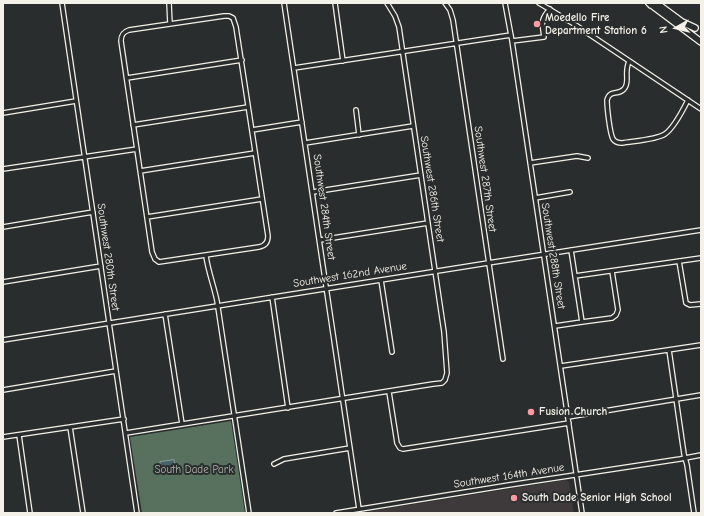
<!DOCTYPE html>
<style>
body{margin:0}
#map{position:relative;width:704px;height:516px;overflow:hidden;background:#2a2d2e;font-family:"Comic Neue",sans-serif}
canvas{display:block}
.frame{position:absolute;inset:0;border:4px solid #f4f1e8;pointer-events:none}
.north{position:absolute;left:656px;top:8px;width:40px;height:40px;-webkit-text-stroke:3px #2a2d2e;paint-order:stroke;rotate:262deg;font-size:11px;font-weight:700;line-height:16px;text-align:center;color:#f4f1e8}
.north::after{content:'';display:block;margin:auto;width:14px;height:18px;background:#f4f1e8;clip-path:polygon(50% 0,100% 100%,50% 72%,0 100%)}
</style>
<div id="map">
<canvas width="704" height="516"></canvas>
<div class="frame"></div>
<div class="north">N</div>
</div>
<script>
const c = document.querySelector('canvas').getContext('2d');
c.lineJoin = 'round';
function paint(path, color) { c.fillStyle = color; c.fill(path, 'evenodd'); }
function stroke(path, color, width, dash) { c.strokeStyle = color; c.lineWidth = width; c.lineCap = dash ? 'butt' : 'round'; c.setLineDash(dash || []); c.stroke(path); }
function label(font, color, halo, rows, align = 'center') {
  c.font = font + ' "Comic Neue",sans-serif'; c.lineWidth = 4; c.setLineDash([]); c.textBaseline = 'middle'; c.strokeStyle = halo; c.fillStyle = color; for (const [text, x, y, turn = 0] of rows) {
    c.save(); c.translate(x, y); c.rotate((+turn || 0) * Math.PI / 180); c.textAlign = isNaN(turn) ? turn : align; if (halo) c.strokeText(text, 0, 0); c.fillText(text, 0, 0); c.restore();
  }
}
const built = new Path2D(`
 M 565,480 L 568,481 L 569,482 L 574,513 L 359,513 Z`);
const green = new Path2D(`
 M 231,421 L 245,513 L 142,513 L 130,437 Z`);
const water = new Path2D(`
 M 174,460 L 175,467 L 161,469 L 160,462 Z`);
const minor = new Path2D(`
 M 62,3 L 137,513
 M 169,3 L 170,24
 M 284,3 L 359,509
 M 335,3 L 343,61
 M 445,3 L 450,10 L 453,20 L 503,359
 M 505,3 L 512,41 L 582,513
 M 539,3 L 574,24 L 701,109
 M 224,16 L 229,16 L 233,18 L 236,27 L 268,236 C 268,242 265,246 259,247 L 159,262 L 155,259 L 152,252 L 121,41 C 121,35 123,32 129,30 Z
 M 512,41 L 544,37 C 542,23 540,20 550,9
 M 629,61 C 628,64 627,67 627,70 C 626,76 629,84 624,89 C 618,96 610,89 607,100 C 607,108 610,134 613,139 C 615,142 618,143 622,143 C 633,141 656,140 665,134 C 674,128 683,110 688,100
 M 294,68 L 511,35
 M 127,78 L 242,60
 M 356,110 L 359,135
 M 3,113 L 76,101
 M 133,125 L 248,107
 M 252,130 L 302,122
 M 305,143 L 413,126
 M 530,163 L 577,156 L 588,158
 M 3,169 L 137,149
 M 140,171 L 255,153
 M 313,192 L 421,175
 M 535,198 L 570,192
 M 147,217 L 262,199
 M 3,227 L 93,212
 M 320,240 L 428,223
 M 206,256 C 208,271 214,286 217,301 L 249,513
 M 679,261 L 686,303 L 690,305 L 701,304
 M 575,276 L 701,258
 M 381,280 L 392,352
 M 3,282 L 101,266
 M 272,297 L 288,408
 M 165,314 L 182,424
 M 582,322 L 612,318 L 616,315 L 618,310 L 612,271
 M 555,326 L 582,322 L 571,250
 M 3,340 L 488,263 L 701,230
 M 669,350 L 684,454 L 687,465 L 694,513
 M 561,366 L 701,345
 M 3,390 L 116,371
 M 389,392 L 397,443 L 400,448 L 403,449 L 569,423
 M 568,417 L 701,395
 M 70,427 L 83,513
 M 126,433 L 433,384 L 442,383 L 445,380 L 447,373 L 444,332 L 399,27 L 395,16 L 387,3
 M 19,435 L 30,513
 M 3,437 L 124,419
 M 274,464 L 284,459 L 350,448
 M 336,513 L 509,485 L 680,459 L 701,455`);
const highway = new Path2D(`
 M 649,3 L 701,42
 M 651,5 L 659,5 L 682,22 L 695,28`);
const markers = [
 [537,24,4,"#ff9aa2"],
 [531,412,4,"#ff9aa2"],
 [514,498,4,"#ff9aa2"]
];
const poiNames = [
 ["Moedello Fire",545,18],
 ["Department Station 6",545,31],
 ["Fusion Church",539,412],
 ["South Dade Senior High School",522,498]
];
const streetNames = [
 ["Southwest 287th Street",485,179,82],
 ["Southwest 286th Street",432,189,81],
 ["Southwest 284th Street",324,207,82],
 ["Southwest 288th Street",553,256,81],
 ["Southwest 280th Street",108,257,82],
 ["Southwest 162nd Avenue",350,275,-9],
 ["Southwest 164th Avenue",509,476,-9]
];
const parkNames = [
 ["South Dade Park",194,470]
];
paint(built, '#3e3a3b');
paint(green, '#58715e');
paint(water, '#466369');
stroke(water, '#8c9c9c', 1);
stroke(minor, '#f4f1e8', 6);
stroke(highway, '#f4f1e8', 8);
stroke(minor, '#2a2d2e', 3.5);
stroke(highway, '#2a2d2e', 5.5);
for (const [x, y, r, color] of markers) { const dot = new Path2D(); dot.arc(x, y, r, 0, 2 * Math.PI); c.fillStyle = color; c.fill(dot); stroke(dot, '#2a2d2e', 1.5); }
label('bold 11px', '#f4f1e8', '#2a2d2e', poiNames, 'left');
label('11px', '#f4f1e8', '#2a2d2e', streetNames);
label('11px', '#aeb7aa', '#2a2d2e', parkNames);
</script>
